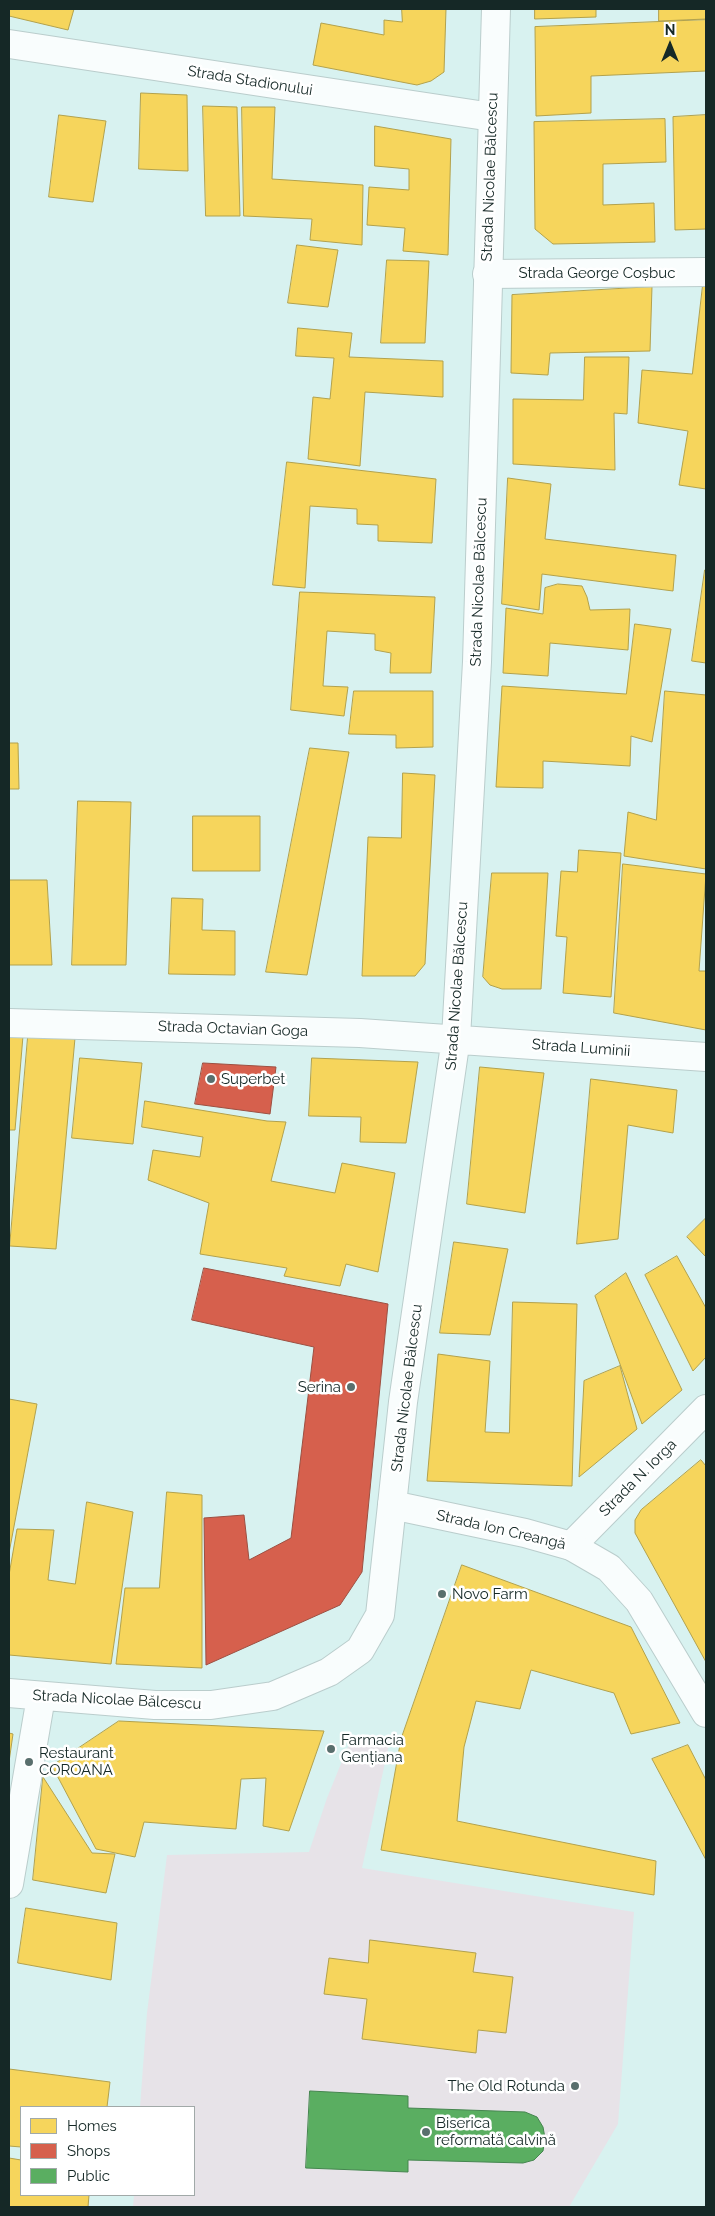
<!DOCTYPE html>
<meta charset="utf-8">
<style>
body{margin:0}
#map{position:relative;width:715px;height:2216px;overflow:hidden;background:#d8f2f0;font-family:Raleway,sans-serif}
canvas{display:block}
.frame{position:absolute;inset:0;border:10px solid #152826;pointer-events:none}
.legend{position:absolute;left:20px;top:2106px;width:175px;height:90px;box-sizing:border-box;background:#fff;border:1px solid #a1a9a8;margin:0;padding:6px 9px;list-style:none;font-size:15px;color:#152826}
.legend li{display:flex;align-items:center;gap:10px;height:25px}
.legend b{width:25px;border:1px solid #a1a9a8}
.north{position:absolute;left:645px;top:20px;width:50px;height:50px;-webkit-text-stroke:4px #fff;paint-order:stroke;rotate:0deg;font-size:14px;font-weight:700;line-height:20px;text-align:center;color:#152826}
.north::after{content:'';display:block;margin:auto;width:18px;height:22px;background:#152826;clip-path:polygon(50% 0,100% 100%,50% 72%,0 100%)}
</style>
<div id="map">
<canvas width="715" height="2216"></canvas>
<div class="frame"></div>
<ul class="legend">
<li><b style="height:14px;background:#f6d55c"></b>Homes</li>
<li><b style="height:14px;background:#d6604d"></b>Shops</li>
<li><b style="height:14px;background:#5aae61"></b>Public</li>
</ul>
<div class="north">N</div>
</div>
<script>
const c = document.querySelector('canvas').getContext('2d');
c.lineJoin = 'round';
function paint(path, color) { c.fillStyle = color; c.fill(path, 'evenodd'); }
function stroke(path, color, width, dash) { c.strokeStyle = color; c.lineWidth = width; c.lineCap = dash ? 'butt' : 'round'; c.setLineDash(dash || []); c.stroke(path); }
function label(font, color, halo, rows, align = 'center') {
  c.font = font + ' Raleway,sans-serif'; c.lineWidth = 5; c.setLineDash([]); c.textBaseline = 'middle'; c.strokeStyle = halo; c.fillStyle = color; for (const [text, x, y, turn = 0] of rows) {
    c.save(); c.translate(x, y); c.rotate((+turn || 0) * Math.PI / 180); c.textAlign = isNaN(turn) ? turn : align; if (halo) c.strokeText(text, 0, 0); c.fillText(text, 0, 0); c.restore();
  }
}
const green = new Path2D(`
 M 351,1739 L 390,1740 L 362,1868 L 634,1912 L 618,2124 L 569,2207 L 133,2207 L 134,2195 L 194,2195 L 194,2107 L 140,2107 L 147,2013 L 167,1855 L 309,1852 L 327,1798 Z`);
const homes = new Path2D(`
 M 9,9 L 74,9 L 68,30 L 9,16 Z
 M 402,9 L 446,9 L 444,72 L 431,81 L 417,85 L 313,65 L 321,23 L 384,35 L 384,20 L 402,22 Z
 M 535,9 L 596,9 L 596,17 L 535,19 Z
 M 659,9 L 706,9 L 706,19 L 659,21 Z
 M 706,20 L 706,71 L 591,76 L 591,113 L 536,116 L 535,27 Z
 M 141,93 L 187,95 L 188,171 L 139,169 Z
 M 203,106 L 237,107 L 240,216 L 206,216 Z
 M 242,107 L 275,107 L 272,179 L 363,185 L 362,245 L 310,240 L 312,219 L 244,216 Z
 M 59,115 L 106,121 L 93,202 L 49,197 Z
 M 706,115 L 706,229 L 675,230 L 673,117 Z
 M 665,119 L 666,162 L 603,164 L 603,205 L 654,203 L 655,242 L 553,244 L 535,229 L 534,122 Z
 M 375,126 L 451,139 L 448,255 L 403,251 L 405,228 L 367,225 L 369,187 L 409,190 L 409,169 L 375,166 Z
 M 297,245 L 338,250 L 328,307 L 288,303 Z
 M 387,260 L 429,261 L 425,343 L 381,343 Z
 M 703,285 L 706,285 L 706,489 L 679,485 L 688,431 L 638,423 L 642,370 L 692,374 Z
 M 652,287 L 650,351 L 550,353 L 548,375 L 511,373 L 512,295 Z
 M 298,328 L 352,333 L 349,357 L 443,361 L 443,397 L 365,392 L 360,466 L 308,459 L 313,397 L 330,399 L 334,358 L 296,356 Z
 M 585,357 L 629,357 L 627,414 L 614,413 L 615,470 L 513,464 L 513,399 L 583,400 Z
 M 287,462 L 436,479 L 432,543 L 378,541 L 378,525 L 357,524 L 357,509 L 310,506 L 305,588 L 273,585 Z
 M 508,478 L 551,484 L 545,539 L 676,555 L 673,591 L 542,574 L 539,610 L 502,604 Z
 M 705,570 L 706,570 L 706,663 L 692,661 Z
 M 558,584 L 582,586 L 587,597 L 590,610 L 630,609 L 628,650 L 550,643 L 548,676 L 503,673 L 506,608 L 543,614 L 545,588 Z
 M 300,592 L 435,597 L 431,673 L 390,673 L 391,653 L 375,650 L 375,634 L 327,631 L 323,686 L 348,687 L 344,716 L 291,710 Z
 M 635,624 L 671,629 L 652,742 L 631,736 L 630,766 L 543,761 L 543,788 L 496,787 L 502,686 L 626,694 Z
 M 354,691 L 433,691 L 433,747 L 396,748 L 396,735 L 349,734 Z
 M 665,691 L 706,695 L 706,869 L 624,856 L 628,812 L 656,820 Z
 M 9,743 L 18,743 L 19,789 L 9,789 Z
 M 310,748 L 349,752 L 307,975 L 266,972 Z
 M 403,773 L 435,775 L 425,964 L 415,976 L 362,976 L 368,837 L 401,838 Z
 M 78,801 L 131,802 L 126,965 L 72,965 Z
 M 193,816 L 260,816 L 260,871 L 193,871 Z
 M 579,850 L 621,853 L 611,997 L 563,993 L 567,937 L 556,936 L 561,871 L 577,872 Z
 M 623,864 L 706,874 L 699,971 L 706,971 L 706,1030 L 614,1013 Z
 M 492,873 L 548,873 L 541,989 L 502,989 L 490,985 L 483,977 Z
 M 9,880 L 47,880 L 52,965 L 9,965 Z
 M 172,898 L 203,899 L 202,930 L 235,931 L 235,975 L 169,974 Z
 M 9,1036 L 23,1036 L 15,1130 L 9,1130 Z
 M 28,1037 L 75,1038 L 56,1249 L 10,1246 Z
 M 80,1058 L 142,1063 L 133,1144 L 72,1138 Z
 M 312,1058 L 418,1062 L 406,1143 L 360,1142 L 361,1117 L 309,1116 Z
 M 480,1067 L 544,1073 L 525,1213 L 467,1204 Z
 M 591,1079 L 677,1090 L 673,1133 L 628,1125 L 618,1239 L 577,1244 Z
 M 145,1101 L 267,1121 L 286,1122 L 271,1181 L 335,1193 L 342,1163 L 395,1173 L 378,1272 L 346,1264 L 340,1286 L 284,1276 L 287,1268 L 200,1254 L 209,1203 L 148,1180 L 153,1150 L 200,1157 L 203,1137 L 142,1127 Z
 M 706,1218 L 706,1257 L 687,1237 Z
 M 454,1242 L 508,1249 L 490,1335 L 440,1333 Z
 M 677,1256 L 706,1308 L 706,1357 L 693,1371 L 645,1275 Z
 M 626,1273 L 682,1390 L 642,1424 L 595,1296 Z
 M 513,1302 L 577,1304 L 572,1486 L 427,1481 L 438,1354 L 490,1361 L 485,1432 L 509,1433 Z
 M 620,1366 L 637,1429 L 579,1477 L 584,1381 Z
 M 9,1399 L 37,1404 L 9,1553 Z
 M 701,1460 L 706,1466 L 706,1662 L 635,1533 L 635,1520 L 641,1510 Z
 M 167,1492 L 202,1495 L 202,1668 L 116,1664 L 125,1588 L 159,1588 Z
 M 87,1502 L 133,1512 L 111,1664 L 9,1655 L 9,1575 L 17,1529 L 54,1530 L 48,1580 L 75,1584 Z
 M 462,1565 L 631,1627 L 680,1723 L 631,1734 L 614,1693 L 531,1670 L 520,1709 L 476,1701 L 464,1747 L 457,1821 L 656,1861 L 654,1895 L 381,1850 L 401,1739 Z
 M 119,1721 L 324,1731 L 289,1831 L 263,1826 L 266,1778 L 241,1779 L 236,1829 L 144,1822 L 135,1857 L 96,1849 L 52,1766 Z
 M 9,1733 L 13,1734 L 9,1762 Z
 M 688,1745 L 706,1780 L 706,1860 L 652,1759 Z
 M 43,1777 L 92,1853 L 115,1854 L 106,1893 L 33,1880 Z
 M 26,1908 L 117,1923 L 111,1980 L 18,1963 Z
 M 370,1940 L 476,1953 L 473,1972 L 513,1977 L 506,2033 L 478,2030 L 476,2053 L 362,2039 L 367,1999 L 324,1994 L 329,1958 L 368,1963 Z
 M 9,2069 L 110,2082 L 107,2107 L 21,2107 L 21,2147 L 9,2146 Z
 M 9,2158 L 21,2160 L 21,2195 L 89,2195 L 88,2207 L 9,2207 Z`);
const shops = new Path2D(`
 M 203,1063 L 276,1067 L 270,1114 L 195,1104 Z
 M 204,1268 L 388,1304 L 362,1572 L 340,1605 L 206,1665 L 204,1518 L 244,1515 L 249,1560 L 291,1538 L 314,1347 L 192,1320 Z`);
const public = new Path2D(`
 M 310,2091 L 408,2096 L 408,2108 L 525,2112 L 537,2117 L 543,2127 L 545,2138 L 543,2151 L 534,2160 L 523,2163 L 408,2160 L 408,2172 L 306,2168 Z`);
const street = new Path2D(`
 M 9,44 L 492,117
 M 487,274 L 706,272
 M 571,1546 L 706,1409
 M 9,1693 L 155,1705 L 211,1705 L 273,1696 L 329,1672 L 360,1650 L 380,1615 L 392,1505
 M 9,1884 L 41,1697`);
const secondary = new Path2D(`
 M 496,9 L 477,662 L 456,1038 L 403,1402 L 392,1505 L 525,1533 L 571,1546 L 609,1568 L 639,1601 L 706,1713
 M 9,1023 L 360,1033 L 706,1057`);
const markers = [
 [211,1079,5,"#596f6d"],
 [351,1387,5,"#596f6d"],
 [442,1594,5,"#596f6d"],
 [331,1749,5,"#596f6d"],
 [29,1762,5,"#596f6d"],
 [575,2086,5,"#596f6d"],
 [426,2132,5,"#596f6d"]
];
const streetNames = [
 ["Strada Stadionului",250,81,9],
 ["Strada Nicolae Bălcescu",490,177,-88],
 ["Strada George Coșbuc",597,273],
 ["Strada Nicolae Bălcescu",479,582,-88],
 ["Strada Nicolae Bălcescu",457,986,-86],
 ["Strada Octavian Goga",233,1029,2],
 ["Strada Luminii",581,1048,4],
 ["Strada Nicolae Bălcescu",407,1388,-83],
 ["Strada N. Iorga",638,1478,-45],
 ["Strada Ion Creangă",501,1530,13],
 ["Strada Nicolae Bălcescu",117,1700,3]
];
const poiNames = [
 ["Superbet",221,1079],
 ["Serina",341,1387,"right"],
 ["Novo Farm",452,1594],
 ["Farmacia",341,1740],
 ["Gențiana",341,1757],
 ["Restaurant",39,1753],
 ["COROANA",39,1770],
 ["The Old Rotunda",565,2086,"right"],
 ["Biserica",436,2123],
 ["reformată calvină",436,2140]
];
paint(green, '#e7e3e8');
paint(homes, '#f6d55c');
stroke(homes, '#b2a14c', 1);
paint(shops, '#d6604d');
stroke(shops, '#9c4f41', 1);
paint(public, '#5aae61');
stroke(public, '#45864f', 1);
stroke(street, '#bacdcc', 30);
stroke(secondary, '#bacdcc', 30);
stroke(street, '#f9fdfd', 28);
stroke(secondary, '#f9fdfd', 28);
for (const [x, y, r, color] of markers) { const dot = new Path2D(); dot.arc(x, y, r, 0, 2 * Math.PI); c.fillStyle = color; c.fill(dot); stroke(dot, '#fff', 2); }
label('15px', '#152826', '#fff', streetNames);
label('15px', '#152826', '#fff', poiNames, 'left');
</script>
